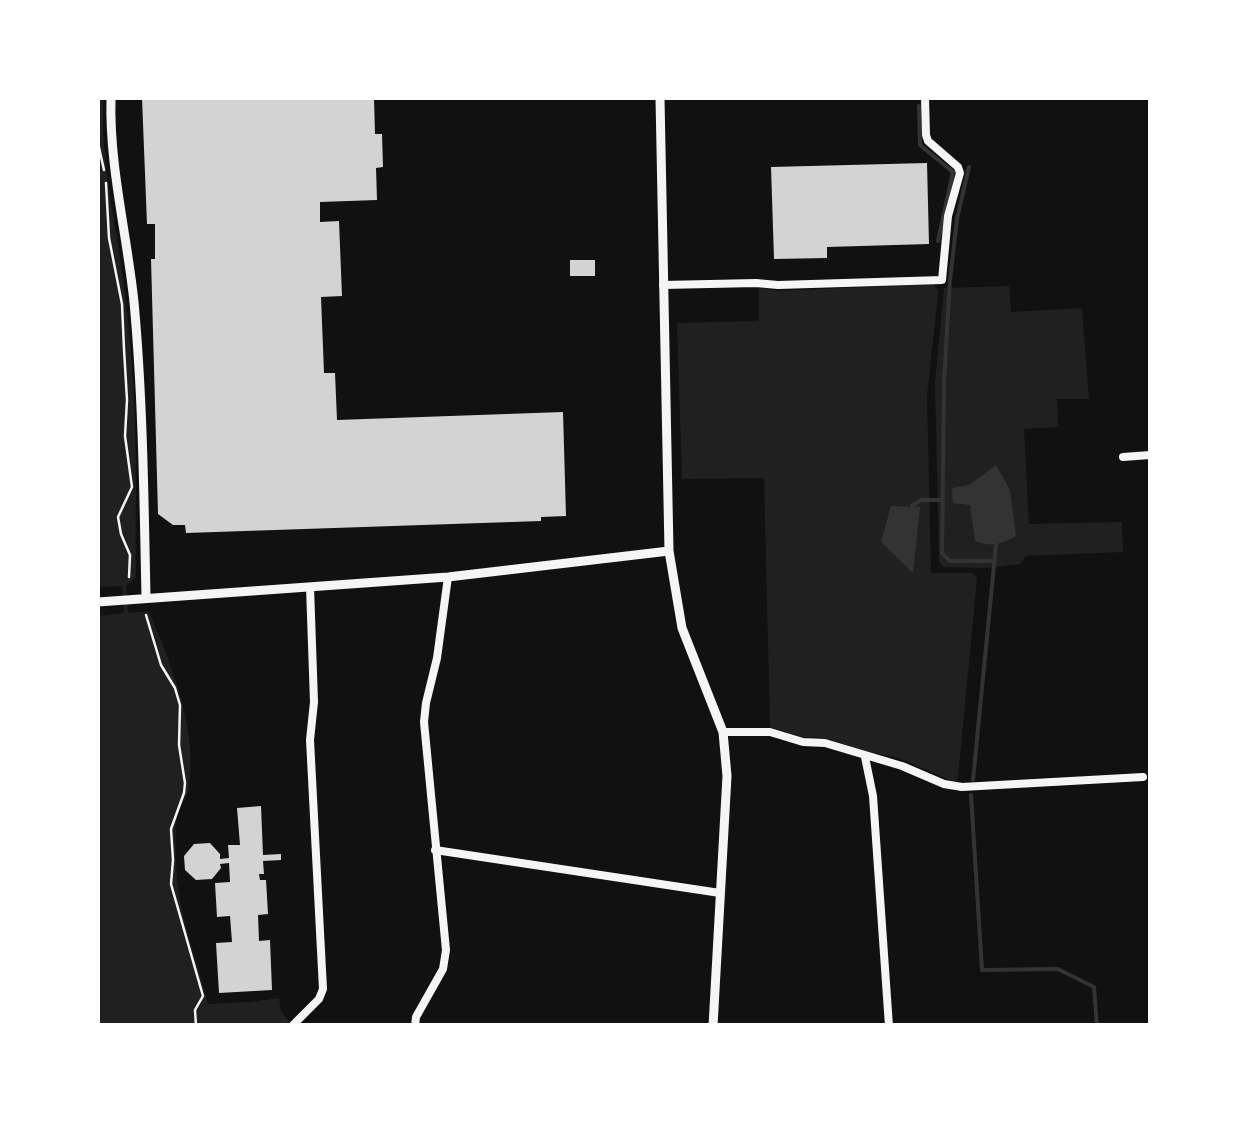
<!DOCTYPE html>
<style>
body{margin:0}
#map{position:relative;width:1248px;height:1123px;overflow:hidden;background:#111;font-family:Barlow,sans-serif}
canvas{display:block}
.frame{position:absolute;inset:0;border:100px solid #fff;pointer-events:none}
</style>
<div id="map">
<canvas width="1248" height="1123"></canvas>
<div class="frame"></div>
</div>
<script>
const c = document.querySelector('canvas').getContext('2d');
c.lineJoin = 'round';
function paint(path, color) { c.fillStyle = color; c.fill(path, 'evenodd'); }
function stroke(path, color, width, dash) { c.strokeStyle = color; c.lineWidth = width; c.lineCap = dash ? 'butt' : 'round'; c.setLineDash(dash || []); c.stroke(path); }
const green = new Path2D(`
 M 98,98 L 103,98 C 100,166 119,235 126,302 C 133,363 136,425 136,486 C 136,516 135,547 136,577 L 126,586 L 128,613 L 149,611 C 172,668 197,725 189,788 C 187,799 179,806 177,816 C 174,832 176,861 177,878 C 180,918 198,964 208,1004 L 250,1002 L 279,998 L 281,1011 L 289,1021 L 285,1025 L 98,1025 L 98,616 L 124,613 L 122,586 L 98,587 Z
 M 933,284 L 938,290 L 938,295 L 927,396 L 931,573 L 972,573 L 977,578 L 958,778 L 954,782 L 899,758 L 865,751 L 825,738 L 802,737 L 770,727 L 764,478 L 682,479 L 677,323 L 759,321 L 759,288 L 778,291 Z
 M 1009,286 L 1011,312 L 1082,308 L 1089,399 L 1057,399 L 1058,427 L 1024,429 L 1029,524 L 1122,522 L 1123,552 L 1026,556 L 1020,564 L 986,568 L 944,567 L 939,562 L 935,382 L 944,288 Z`);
const water = new Path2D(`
 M 996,465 L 1010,490 L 1016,536 C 1000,545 991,547 975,541 L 970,505 L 953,503 L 952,488 L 969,485 Z
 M 891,506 L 920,507 L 913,573 L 881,542 Z`);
const stream = new Path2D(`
 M 919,106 L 920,145 L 953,172 L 938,241
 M 969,167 L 957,219 L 950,280 L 944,382 L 942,553 L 950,561 L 993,561
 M 912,506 L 921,500 L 940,500
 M 973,780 L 996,545
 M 971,795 L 982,970 L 1058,969 L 1094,987 L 1097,1026`);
const building = new Path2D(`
 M 142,98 L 374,98 L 375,134 L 382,134 L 383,167 L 376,168 L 377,200 L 320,202 L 320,222 L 339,221 L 342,296 L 321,297 L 324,373 L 335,373 L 337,420 L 563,412 L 566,516 L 541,517 L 541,521 L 186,533 L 185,525 L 173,525 L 158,514 L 151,259 L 155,259 L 155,224 L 147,224 Z
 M 927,163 L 929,244 L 827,247 L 827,258 L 774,259 L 771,167 Z
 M 570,260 L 595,260 L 595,276 L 570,276 Z
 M 261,806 L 263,855 L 281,854 L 281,860 L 263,861 L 264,874 L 259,874 L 260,880 L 266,880 L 268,914 L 258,915 L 259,941 L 270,940 L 272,990 L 219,993 L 216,943 L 232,942 L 230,916 L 217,917 L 215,883 L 230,882 L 229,863 L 220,864 L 221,868 L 212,879 L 196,880 L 185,870 L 184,856 L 194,844 L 210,843 L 220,854 L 220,859 L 229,858 L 228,845 L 240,845 L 237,808 Z`);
const path = new Path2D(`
 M 98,108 L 99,98
 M 98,143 L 104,170
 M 106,183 L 109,238 L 122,304 L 124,349 L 127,400 L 125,436 L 132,487 L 118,517 L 121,534 L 130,555 L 129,577
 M 146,615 L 161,665 L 175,688 L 180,705 L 179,745 L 185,783 L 184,793 L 171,829 L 173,860 L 171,884 L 203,996 L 195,1010 L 196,1026`);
const minor = new Path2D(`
 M 663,285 L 756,283 L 778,285 L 942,280 L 948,216 L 960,173 L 958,167 L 928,141 L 926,135 L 925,98
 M 1123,457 L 1150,455
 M 723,732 L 770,732 L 803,742 L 825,743 L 902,766 L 944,784 L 962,787 L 1143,777
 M 865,757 L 873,796 L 889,1026
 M 435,850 L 720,893
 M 292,1026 L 319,999 L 323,989 L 310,740 L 314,702 L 310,587
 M 415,1026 L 416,1017 L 443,969 L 446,950 L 424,722 L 426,703 L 437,658 L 448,577`);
const tertiary = new Path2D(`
 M 111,98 C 109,166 127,234 134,302 C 143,400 144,500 146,598
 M 660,98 L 669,551 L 682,628 L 723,732 L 727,776 L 713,1026
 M 98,602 L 448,577 L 669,551`);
paint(green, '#202020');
paint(water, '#333');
stroke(stream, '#333', 4);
paint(building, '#d3d3d3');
stroke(path, '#f5f5f5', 2.5);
stroke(minor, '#f5f5f5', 8);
stroke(tertiary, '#f5f5f5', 9);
</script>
